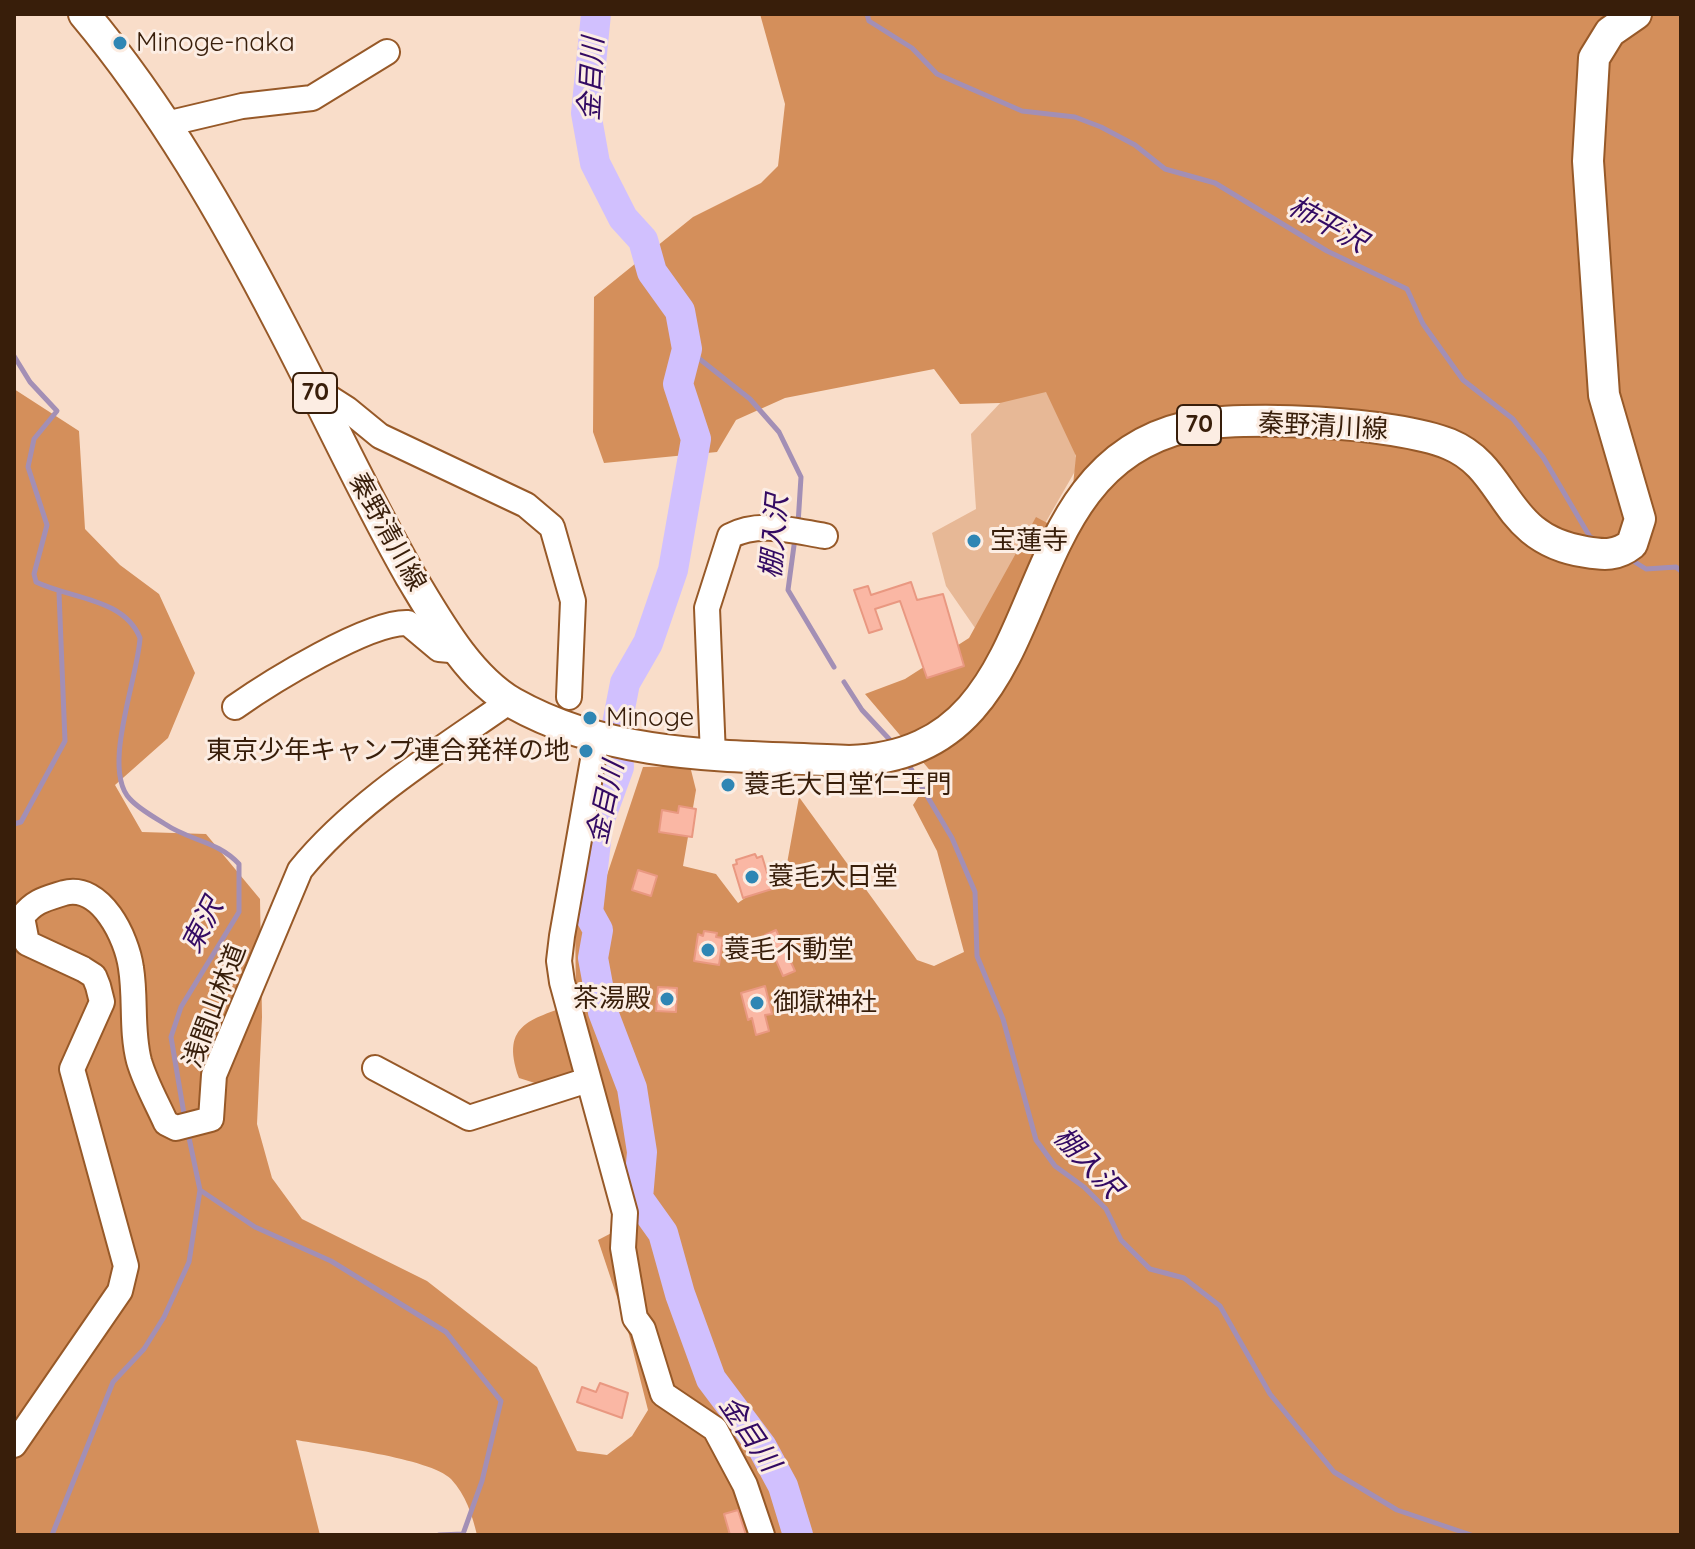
<!DOCTYPE html>
<meta charset="utf-8">
<style>
body{margin:0}
#map{position:relative;width:1695px;height:1549px;overflow:hidden;background:#f9ddc9;font-family:Quicksand,sans-serif}
canvas{display:block}
.frame{position:absolute;inset:0;border:16px solid #381e0a;pointer-events:none}
</style>
<div id="map">
<canvas width="1695" height="1549"></canvas>
<div class="frame"></div>
</div>
<script>
const c = document.querySelector('canvas').getContext('2d');
c.lineJoin = 'round';
function paint(path, color) { c.fillStyle = color; c.fill(path, 'evenodd'); }
function stroke(path, color, width, dash) { c.strokeStyle = color; c.lineWidth = width; c.lineCap = dash ? 'butt' : 'round'; c.setLineDash(dash || []); c.stroke(path); }
function label(font, color, halo, rows, align = 'center') {
  c.font = font + ' Quicksand,"Noto Sans JP",sans-serif'; c.lineWidth = 6; c.setLineDash([]); c.textBaseline = 'middle'; c.strokeStyle = halo; c.fillStyle = color; for (const [text, x, y, turn = 0] of rows) {
    c.save(); c.translate(x, y); c.rotate((+turn || 0) * Math.PI / 180); c.textAlign = isNaN(turn) ? turn : align; if (halo) c.strokeText(text, 0, 0); c.fillText(text, 0, 0); c.restore();
  }
}
const green = new Path2D(`
 M 1034,367 L 1065,410 L 1078,466 L 1012,581 L 984,641 L 946,586 L 932,533 L 976,509 L 971,434 Z`);
const forest = new Path2D(`
 M 760,14 L 1681,14 L 1681,1535 L 477,1535 C 472,1515 466,1495 451,1479 C 430,1458 329,1446 296,1440 L 320,1535 L 14,1535 L 14,389 L 79,431 L 85,529 L 120,565 L 159,594 L 195,673 L 168,738 L 115,785 L 142,832 L 206,834 L 260,899 L 262,1017 L 257,1124 L 272,1178 L 302,1219 L 427,1281 L 537,1367 L 577,1451 L 607,1455 L 632,1436 L 648,1410 L 627,1327 L 598,1240 L 627,1225 L 592,1101 L 519,1078 C 499,1022 534,1019 576,1003 L 575,915 L 603,887 L 643,767 L 690,766 L 696,790 L 683,866 L 716,874 L 738,903 L 786,869 L 799,797 L 917,960 L 934,966 L 964,952 L 937,851 L 913,805 L 933,774 L 865,694 L 905,679 L 969,638 L 1036,517 L 1068,534 L 1076,456 L 1046,392 L 1000,403 L 960,404 L 934,369 L 785,398 L 736,420 L 717,452 L 604,463 L 593,432 L 594,297 L 693,217 L 761,183 L 778,166 L 785,104 Z`);
const stream = new Path2D(`
 M 867,14 L 869,21 L 912,48 L 937,74 L 1022,111 L 1075,117 L 1101,127 L 1135,145 L 1165,169 L 1215,183 L 1327,251 L 1407,289 L 1423,324 L 1463,380 L 1513,419 L 1543,457 L 1590,537 L 1597,540
 M 687,349 L 750,399 L 779,432 L 801,477 L 798,524
 M 14,356 L 30,382 L 57,411 L 34,439 L 28,467 L 47,525 L 34,574 L 36,582 C 71,599 124,598 140,638 C 138,678 101,769 130,799 C 139,809 154,817 165,824 C 190,841 218,841 239,864 L 239,912 L 181,1007 L 171,1037 L 185,1120
 M 795,538 L 788,590 L 834,667
 M 1630,559 L 1646,569 L 1676,567 L 1681,571
 M 844,682 L 862,710 L 891,741
 M 907,762 L 952,838 L 975,892 L 977,956 L 1003,1019 L 1036,1140 L 1055,1166 L 1084,1187 L 1106,1209 L 1121,1240 L 1150,1269 L 1184,1278 L 1220,1306 L 1270,1394 L 1334,1472 L 1397,1510 L 1471,1535
 M 14,824 L 21,822 L 65,741 L 59,593
 M 200,1190 L 255,1227 L 331,1261 L 446,1332 L 501,1401 L 482,1481 L 463,1534 L 439,1535
 M 52,1535 L 113,1382 L 144,1349 L 164,1317 L 189,1262 L 200,1190 L 188,1133`);
const river = new Path2D(`
 M 596,14 L 586,113 L 595,163 L 623,218 L 643,240 L 652,272 L 680,311 L 687,349 L 678,384 L 696,439 L 673,570 L 648,643 L 625,683 L 617,724 L 619,767 L 598,824 L 588,912 L 598,930 L 593,958 L 603,1012 L 632,1088 L 642,1152 L 638,1198 L 663,1233 L 680,1294 L 711,1379 L 762,1447 L 783,1486 L 798,1535`);
const building = new Path2D(`
 M 911,582 L 917,600 L 943,594 L 964,666 L 927,678 L 900,601 L 875,609 L 882,629 L 869,633 L 854,590 L 868,586 L 871,595 Z
 M 679,806 L 696,809 L 692,837 L 659,832 L 662,810 L 678,813 Z
 M 755,854 L 757,858 L 762,856 L 772,889 L 743,898 L 733,865 L 737,864 L 736,860 Z
 M 638,870 L 657,876 L 651,896 L 632,890 Z
 M 776,930 L 795,971 L 783,976 L 765,935 Z
 M 704,931 L 717,933 L 716,937 L 723,938 L 719,965 L 694,961 L 698,934 L 703,936 Z
 M 765,986 L 772,1014 L 765,1015 L 769,1031 L 756,1035 L 752,1018 L 748,1020 L 741,993 Z
 M 658,987 L 677,988 L 676,1012 L 656,1011 Z
 M 600,1383 L 628,1393 L 622,1418 L 577,1402 L 582,1387 L 596,1392 Z
 M 738,1510 L 746,1535 L 730,1535 L 724,1514 Z`);
const minor = new Path2D(`
 M 166,124 L 242,106 L 312,98 L 387,52
 M 311,386 L 347,409 L 380,436 L 526,505 L 552,527 L 573,601 L 569,697
 M 235,707 C 269,683 369,621 408,623 L 439,649 L 461,651
 M 597,737 L 562,936 L 559,961 L 562,982 L 625,1213 L 623,1248 L 635,1318 L 643,1329 L 663,1394 L 715,1429 L 745,1485 L 762,1535
 M 713,756 L 707,608 L 730,536 C 759,520 794,531 825,536
 M 375,1068 L 469,1118 L 588,1080
 M 14,1445 L 120,1291 L 126,1266 L 72,1069 L 102,1002 L 98,986 L 94,976 L 83,969 L 27,943 L 22,917 C 34,901 45,899 64,893 C 101,883 127,938 131,968 C 136,999 131,1030 139,1061 C 145,1082 157,1103 166,1123 L 176,1128 L 211,1119 L 214,1075 L 300,870 C 354,803 440,750 510,701`);
const major = new Path2D(`
 M 84,14 C 162,107 225,217 281,325 C 325,409 364,495 411,577 C 437,620 468,677 513,703 C 616,761 735,755 849,761 C 1068,755 992,473 1186,427 C 1242,414 1395,422 1449,444 C 1510,469 1500,539 1586,552 C 1604,555 1617,556 1632,544 L 1640,519 L 1604,395 L 1588,161 L 1594,58 L 1610,32 L 1636,14`);
const markers = [
 [120,43,8,"#2f86b4"],
 [974,541,8,"#2f86b4"],
 [590,718,8,"#2f86b4"],
 [586,751,8,"#2f86b4"],
 [728,785,8,"#2f86b4"],
 [752,877,8,"#2f86b4"],
 [708,950,8,"#2f86b4"],
 [667,999,8,"#2f86b4"],
 [757,1003,8,"#2f86b4"]
];
const shields = [
 [315,393,44],
 [1199,425,44]
];
const shieldNames = [
 ["70",315,393],
 ["70",1199,425]
];
const poiNames = [
 ["Minoge-naka",136,43],
 ["宝蓮寺",990,541],
 ["Minoge",606,718],
 ["東京少年キャンプ連合発祥の地",570,751,"right"],
 ["蓑毛大日堂仁王門",744,785],
 ["蓑毛大日堂",768,877],
 ["蓑毛不動堂",724,950],
 ["茶湯殿",651,999,"right"],
 ["御獄神社",773,1003]
];
const streetNames = [
 ["秦野清川線",1323,427,3],
 ["秦野清川線",387,532,61],
 ["浅間山林道",215,1006,-69]
];
const waterNames = [
 ["金目川",592,79,-87],
 ["柿平沢",1327,225,29],
 ["棚入沢",775,537,-85],
 ["金目川",606,803,-78],
 ["東沢",203,926,-63],
 ["棚入沢",1087,1163,47],
 ["金目川",749,1434,56]
];
paint(green, '#e7b896');
paint(forest, '#d48f5b');
stroke(stream, '#a38fb5', 5);
stroke(river, '#d1c0fe', 30);
paint(building, '#fab7a4');
stroke(building, '#e99881', 2);
stroke(minor, '#975928', 28);
stroke(major, '#975928', 34);
stroke(minor, '#fff', 24);
stroke(major, '#fff', 30);
for (const [x, y, r, color] of markers) { const dot = new Path2D(); dot.arc(x, y, r, 0, 2 * Math.PI); c.fillStyle = color; c.fill(dot); stroke(dot, '#fcede3', 3); }
for (const [x, y, w] of shields) { const box = new Path2D(); box.roundRect(x - w / 2, y - 20, w, 40, 6); c.fillStyle = '#fcede3'; c.fill(box); stroke(box, '#381e0a', 2); }
label('bold 24px', '#381e0a', null, shieldNames);
label('26px', '#381e0a', '#fcede3', poiNames, 'left');
label('26px', '#381e0a', '#fcede3', streetNames);
label('italic 28px', '#330a63', '#fcede3', waterNames);
</script>
